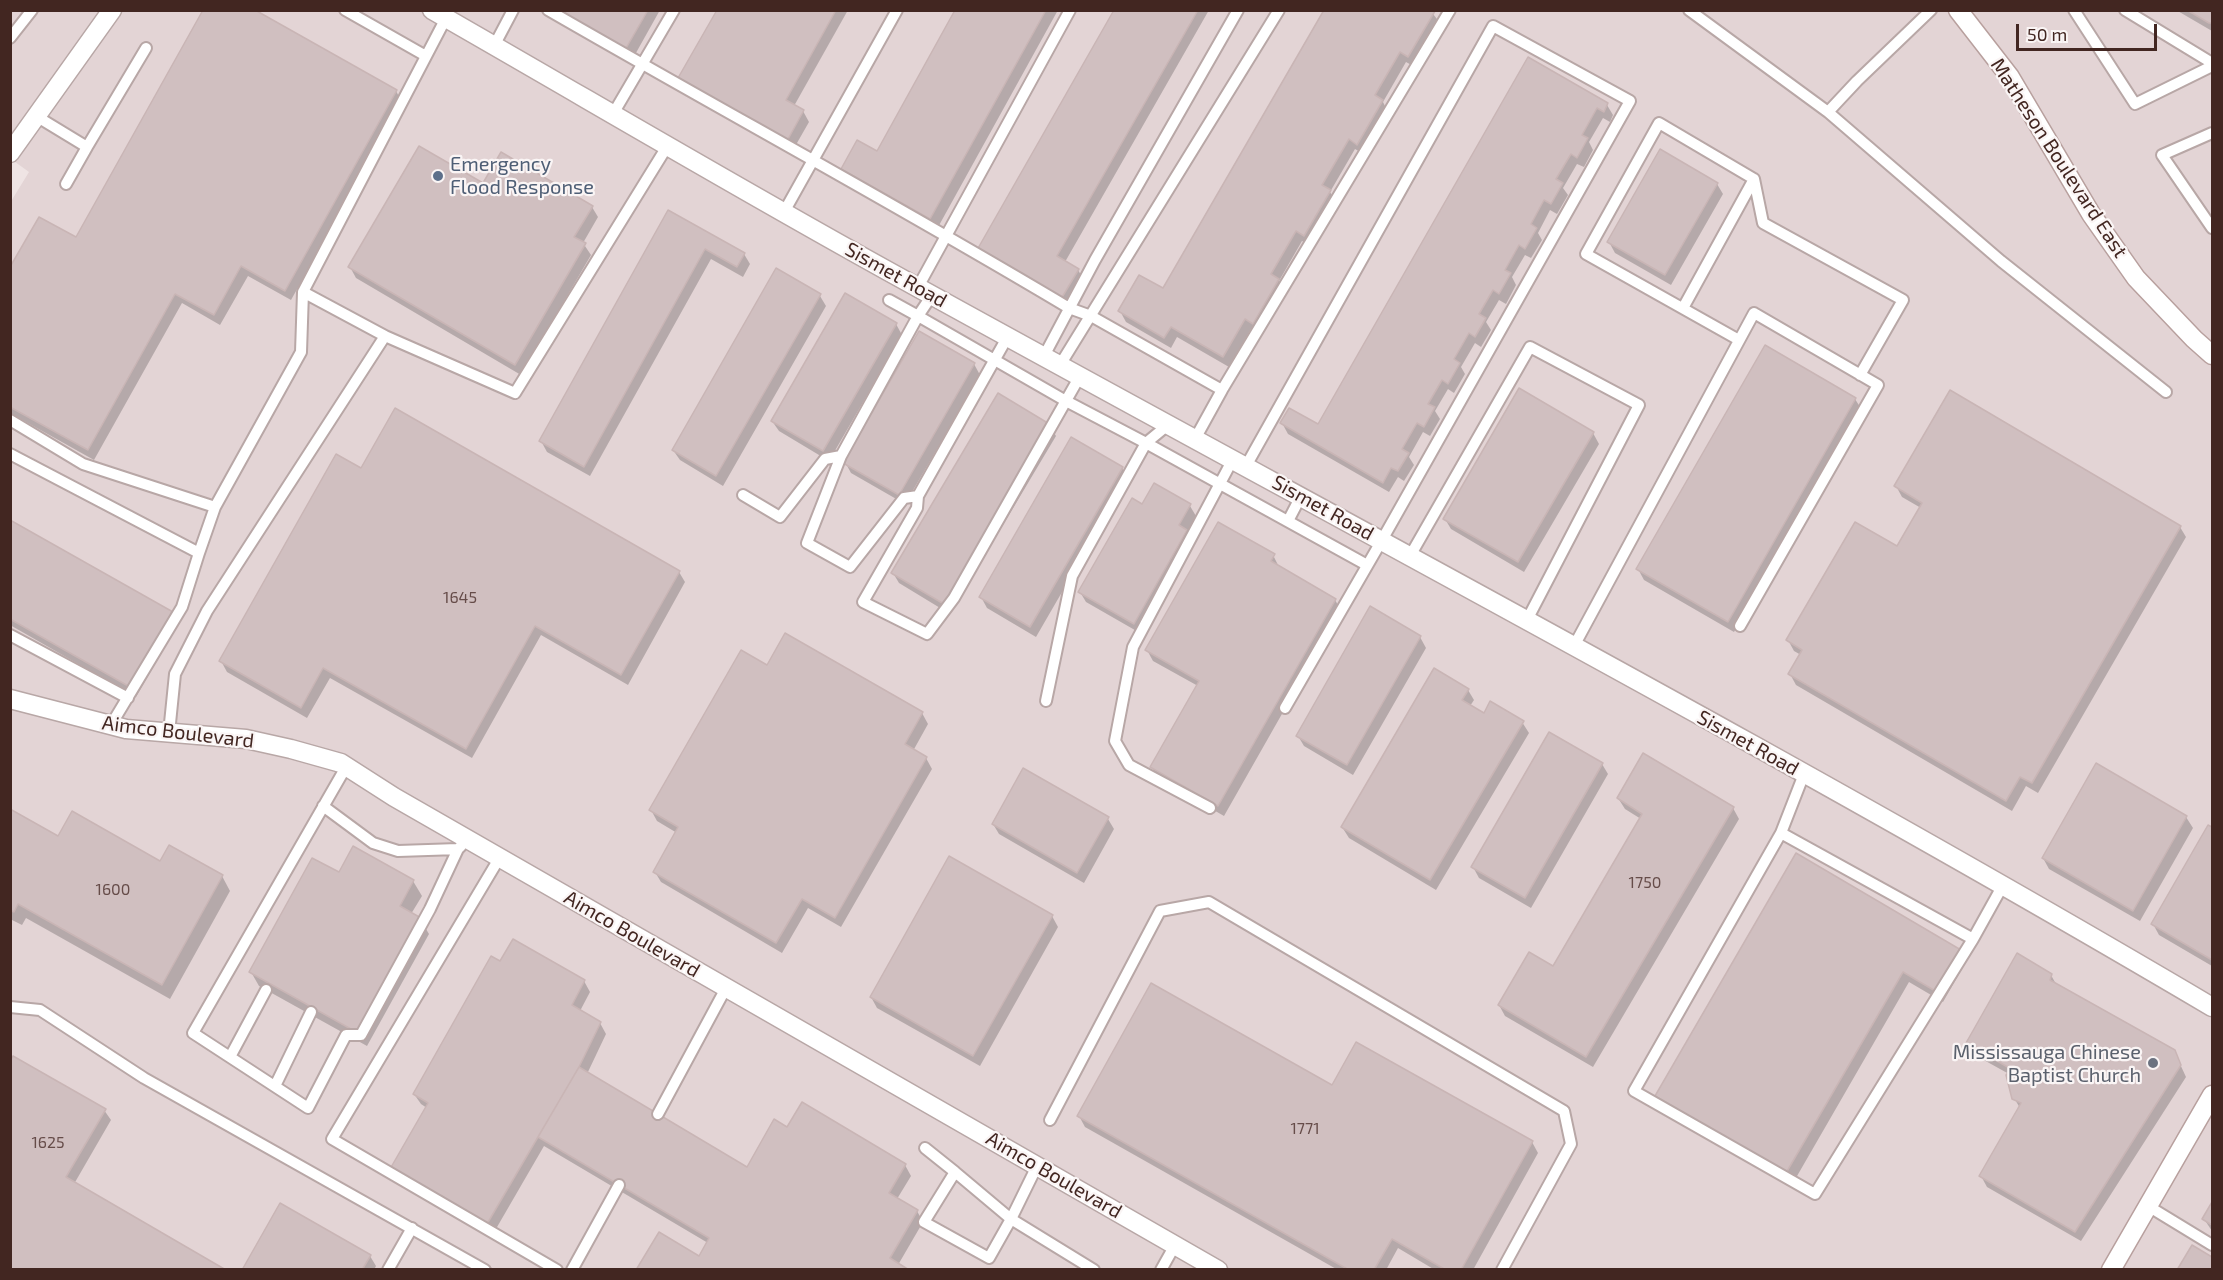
<!DOCTYPE html>
<style>
body{margin:0}
#map{position:relative;width:2223px;height:1280px;overflow:hidden;background:#efe4e4;font-family:"Exo 2",sans-serif}
canvas{display:block}
.frame{position:absolute;inset:0;border:12px solid #422621;pointer-events:none}
.scale{position:absolute;left:2016px;top:24px;width:141px;height:27px;box-sizing:border-box;border:3px solid #422621;border-top:0;padding-left:8px;font-size:18px;line-height:21px;white-space:nowrap;color:#422621;-webkit-text-stroke:4px #faf5f5;paint-order:stroke}
</style>
<div id="map">
<canvas width="2223" height="1280"></canvas>
<div class="frame"></div>
<div class="scale">50 m</div>
</div>
<script>
const c = document.querySelector('canvas').getContext('2d');
c.lineJoin = 'round';
function paint(path, color) { c.fillStyle = color; c.fill(path, 'evenodd'); }
function stroke(path, color, width, dash) { c.strokeStyle = color; c.lineWidth = width; c.lineCap = dash ? 'butt' : 'round'; c.setLineDash(dash || []); c.stroke(path); }
function label(font, color, halo, rows, align = 'center') {
  c.font = font + ' "Exo 2",sans-serif'; c.lineWidth = 4.5; c.setLineDash([]); c.textBaseline = 'middle'; c.strokeStyle = halo; c.fillStyle = color; for (const [text, x, y, turn = 0] of rows) {
    c.save(); c.translate(x, y); c.rotate((+turn || 0) * Math.PI / 180); c.textAlign = isNaN(turn) ? turn : align; if (halo) c.strokeText(text, 0, 0); c.fillText(text, 0, 0); c.restore();
  }
}
const built = new Path2D(`
 M 11,11 L 2212,11 L 2212,1269 L 11,1269 L 10,203 L 29,172 L 11,159 Z`);
const shadow = new Path2D(`
 M 547,10 L 660,10 L 632,60 Z
 M 719,10 L 848,10 L 794,106 L 803,111 L 809,122 L 793,150 L 686,89 L 680,78 Z
 M 956,10 L 1058,10 L 937,229 L 849,180 L 843,169 L 877,153 Z
 M 1116,10 L 1209,10 L 1065,262 L 1078,270 L 1084,280 L 1068,309 L 979,250 Z
 M 1325,10 L 1430,10 L 1440,23 L 1415,67 L 1406,62 L 1383,102 L 1388,112 L 1364,154 L 1355,149 L 1330,192 L 1336,202 L 1311,246 L 1302,241 L 1279,281 L 1284,291 L 1260,334 L 1251,329 L 1229,367 L 1177,337 L 1171,348 L 1126,322 L 1120,311 L 1163,291 Z
 M 2176,10 L 2212,10 L 2212,31 Z
 M 1528,59 L 1607,105 L 1613,115 L 1610,122 L 1603,118 L 1589,142 L 1593,150 L 1584,167 L 1577,164 L 1563,188 L 1568,195 L 1557,214 L 1550,210 L 1538,233 L 1542,240 L 1531,258 L 1525,255 L 1512,277 L 1516,285 L 1506,304 L 1499,300 L 1486,322 L 1491,330 L 1481,347 L 1475,343 L 1461,367 L 1465,374 L 1454,393 L 1448,389 L 1435,411 L 1440,419 L 1430,436 L 1423,432 L 1409,457 L 1414,465 L 1404,481 L 1398,477 L 1389,492 L 1288,434 L 1282,423 L 1318,427 Z
 M 396,91 L 402,102 L 291,300 L 248,276 L 220,325 L 182,303 L 94,460 L 10,413 L 10,271 Z
 M 1717,184 L 1723,194 L 1671,285 L 1615,253 L 1609,242 Z
 M 483,185 L 592,207 L 598,217 L 583,243 L 591,255 L 521,375 L 356,278 L 350,267 Z
 M 669,212 L 744,254 L 750,264 L 743,277 L 711,259 L 590,476 L 547,452 L 541,441 Z
 M 820,296 L 826,306 L 723,486 L 680,460 L 673,450 Z
 M 896,324 L 902,335 L 829,461 L 779,431 L 772,421 Z
 M 974,364 L 980,375 L 905,504 L 851,473 L 845,462 Z
 M 1855,399 L 1862,410 L 1734,632 L 1644,580 L 1638,569 Z
 M 1050,426 L 1056,436 L 950,614 L 899,583 L 893,573 Z
 M 1593,433 L 1599,444 L 1524,572 L 1451,529 L 1445,519 Z
 M 1122,468 L 1128,478 L 1036,637 L 987,608 L 981,597 Z
 M 361,471 L 679,572 L 685,582 L 628,685 L 541,635 L 472,758 L 330,678 L 307,718 L 227,672 L 221,661 Z
 M 1896,486 L 2180,527 L 2186,537 L 2038,793 L 2026,786 L 2012,811 L 1796,685 L 1790,674 L 1801,655 L 1794,651 L 1788,640 L 1897,549 L 1921,508 L 1902,497 Z
 M 1190,506 L 1196,516 L 1187,532 L 1192,542 L 1140,633 L 1086,602 L 1080,592 Z
 M 10,522 L 178,624 L 136,697 L 10,625 Z
 M 1273,555 L 1279,567 L 1335,600 L 1341,610 L 1224,816 L 1158,778 L 1152,767 L 1198,686 L 1153,661 L 1147,650 Z
 M 1420,637 L 1426,648 L 1353,775 L 1304,746 L 1298,736 Z
 M 1468,690 L 1474,700 L 1470,706 L 1484,715 L 1522,722 L 1529,733 L 1436,890 L 1349,838 L 1342,827 Z
 M 922,713 L 928,724 L 913,751 L 926,758 L 932,769 L 841,927 L 808,908 L 782,953 L 661,882 L 655,872 L 677,833 L 657,821 L 651,810 Z
 M 1602,764 L 1608,774 L 1531,908 L 1479,878 L 1473,867 Z
 M 1618,798 L 1733,808 L 1739,819 L 1593,1067 L 1505,1016 L 1499,1005 L 1553,968 L 1641,819 L 1625,809 Z
 M 10,811 L 58,838 L 222,876 L 230,891 L 170,999 L 26,918 L 22,925 L 10,919 Z
 M 2186,817 L 2193,828 L 2140,921 L 2049,869 L 2043,858 Z
 M 1108,819 L 1114,829 L 1084,883 L 999,834 L 993,824 Z
 M 2209,827 L 2212,829 L 2212,966 L 2159,935 L 2153,924 Z
 M 1796,855 L 1960,951 L 1966,962 L 1943,1002 L 1909,982 L 1793,1183 L 1663,1106 L 1656,1096 Z
 M 339,874 L 413,881 L 422,896 L 411,914 L 420,919 L 429,934 L 367,1046 L 259,986 L 251,972 Z
 M 1052,916 L 1058,927 L 980,1066 L 877,1008 L 871,997 Z
 M 501,963 L 584,981 L 590,992 L 580,1011 L 600,1023 L 606,1034 L 587,1074 L 747,1169 L 788,1129 L 905,1165 L 911,1176 L 897,1199 L 917,1211 L 923,1222 L 898,1265 L 699,1258 L 708,1243 L 544,1146 L 493,1234 L 398,1180 L 427,1108 L 421,1104 L 414,1094 Z
 M 2051,975 L 2057,986 L 2174,1051 L 2186,1077 L 2081,1241 L 1987,1187 L 1981,1176 L 2020,1108 L 2014,1098 L 2009,1074 L 1973,1054 L 1967,1043 Z
 M 1333,1087 L 1532,1142 L 1538,1153 L 1473,1270 L 1435,1270 L 1398,1248 L 1386,1270 L 1338,1270 L 1085,1127 L 1079,1116 Z
 M 104,1110 L 111,1120 L 74,1184 L 10,1270 Z
 M 2212,1205 L 2212,1231 L 2204,1219 Z
 M 370,1256 L 376,1266 L 374,1270 L 244,1270 Z`);
const building = new Path2D(`
 M 203,10 L 255,10 L 397,90 L 285,291 L 241,266 L 214,315 L 175,294 L 88,450 L 10,407 L 10,267 L 39,217 L 76,237 Z
 M 557,10 L 648,10 L 625,50 Z
 M 717,10 L 836,10 L 786,100 L 804,110 L 787,141 L 678,78 Z
 M 955,10 L 1046,10 L 930,219 L 841,169 L 857,140 L 877,151 Z
 M 1114,10 L 1198,10 L 1057,256 L 1079,269 L 1061,299 L 977,250 Z
 M 1324,10 L 1435,11 L 1408,57 L 1400,52 L 1375,95 L 1383,100 L 1357,145 L 1349,139 L 1322,185 L 1331,190 L 1304,236 L 1296,231 L 1271,274 L 1279,279 L 1253,324 L 1245,319 L 1223,357 L 1171,327 L 1164,338 L 1118,311 L 1139,275 L 1163,288 Z
 M 2187,10 L 2212,10 L 2212,23 L 2209,23 Z
 M 1528,57 L 1608,103 L 1604,112 L 1597,108 L 1582,135 L 1588,138 L 1577,158 L 1571,154 L 1556,179 L 1563,183 L 1551,204 L 1544,200 L 1531,224 L 1537,228 L 1525,249 L 1519,245 L 1505,270 L 1511,273 L 1499,294 L 1493,290 L 1479,314 L 1486,318 L 1475,337 L 1469,333 L 1454,359 L 1460,363 L 1448,384 L 1442,380 L 1428,404 L 1435,407 L 1424,427 L 1417,423 L 1402,449 L 1409,453 L 1398,471 L 1391,468 L 1383,483 L 1280,423 L 1289,408 L 1318,424 Z
 M 419,146 L 483,183 L 501,152 L 593,206 L 574,237 L 586,243 L 515,365 L 348,267 Z
 M 1660,149 L 1718,183 L 1665,275 L 1607,242 Z
 M 668,210 L 745,253 L 737,267 L 705,249 L 584,467 L 539,441 Z
 M 776,268 L 821,294 L 716,476 L 672,450 Z
 M 845,293 L 897,323 L 823,451 L 771,421 Z
 M 919,331 L 975,363 L 899,495 L 843,463 Z
 M 1765,345 L 1856,398 L 1728,622 L 1636,569 Z
 M 1519,388 L 1594,432 L 1518,562 L 1443,519 Z
 M 1950,390 L 2181,526 L 2032,783 L 2020,777 L 2006,801 L 1788,674 L 1802,650 L 1786,640 L 1855,522 L 1897,546 L 1922,503 L 1894,486 Z
 M 998,393 L 1051,425 L 944,604 L 891,573 Z
 M 395,408 L 680,571 L 621,675 L 535,626 L 466,749 L 323,668 L 301,708 L 219,661 L 336,454 L 361,468 Z
 M 1071,437 L 1123,467 L 1030,627 L 979,597 Z
 M 1154,483 L 1191,504 L 1179,525 L 1187,530 L 1134,624 L 1078,592 L 1132,498 L 1142,504 Z
 M 10,520 L 173,612 L 130,687 L 10,619 Z
 M 1218,522 L 1275,554 L 1271,561 L 1336,599 L 1218,806 L 1150,767 L 1199,681 L 1145,650 Z
 M 1370,606 L 1421,636 L 1347,765 L 1296,736 Z
 M 785,633 L 923,712 L 905,744 L 927,757 L 835,918 L 802,899 L 776,943 L 653,872 L 678,827 L 649,810 L 741,650 L 767,665 Z
 M 1434,668 L 1469,689 L 1462,700 L 1484,713 L 1490,701 L 1524,721 L 1430,880 L 1341,827 Z
 M 1549,732 L 1603,763 L 1525,898 L 1471,867 Z
 M 1643,753 L 1734,807 L 1586,1057 L 1498,1005 L 1529,952 L 1553,966 L 1642,814 L 1617,798 Z
 M 2096,763 L 2187,816 L 2133,911 L 2042,858 Z
 M 1023,768 L 1109,817 L 1077,873 L 992,824 Z
 M 10,809 L 58,836 L 72,811 L 160,861 L 169,845 L 223,875 L 162,985 L 18,904 L 14,912 L 10,910 Z
 M 2208,825 L 2212,827 L 2212,960 L 2151,924 Z
 M 353,846 L 414,880 L 400,906 L 421,918 L 358,1033 L 249,972 L 312,858 L 339,872 Z
 M 1796,853 L 1961,950 L 1937,992 L 1903,972 L 1786,1173 L 1655,1096 Z
 M 949,856 L 1053,915 L 973,1056 L 870,997 Z
 M 513,939 L 585,980 L 572,1005 L 601,1022 L 579,1067 L 487,1224 L 390,1169 L 428,1103 L 413,1094 L 491,956 L 500,961 Z
 M 2017,953 L 2052,974 L 2050,980 L 2175,1050 L 2181,1065 L 2075,1232 L 1979,1176 L 2021,1103 L 2012,1099 L 2006,1075 L 2011,1069 L 1966,1043 Z
 M 1151,983 L 1332,1085 L 1356,1042 L 1533,1141 L 1461,1270 L 1446,1270 L 1392,1239 L 1374,1270 L 1349,1270 L 1077,1116 Z
 M 13,1056 L 106,1109 L 66,1177 L 226,1270 L 10,1270 L 10,1061 Z
 M 579,1067 L 747,1167 L 774,1119 L 787,1127 L 802,1102 L 906,1164 L 889,1193 L 918,1210 L 890,1258 L 909,1270 L 636,1270 L 659,1232 L 699,1256 L 709,1238 L 538,1137 Z
 M 2212,1202 L 2212,1225 L 2202,1219 Z
 M 280,1203 L 371,1255 L 362,1270 L 242,1270 Z
 M 2192,1245 L 2212,1257 L 2212,1270 L 2177,1270 Z`);
const lane = new Path2D(`
 M 345,10 L 426,56
 M 548,10 C 721,110 897,205 1069,308 L 1091,316 L 1222,390
 M 1689,10 L 1828,112 L 1857,81 L 1931,10
 M 2074,10 L 2135,104 L 2212,66
 M 2125,10 L 2212,63
 M 10,38 L 32,10
 M 494,46 L 513,10
 M 1828,112 L 2001,261 L 2166,392
 M 613,114 L 674,10
 M 36,116 L 87,147 L 146,48
 M 2212,133 L 2162,155 L 2212,228
 M 66,184 L 87,147
 M 784,212 L 897,10
 M 918,287 L 1070,10
 M 889,300 L 918,316 L 932,295
 M 1683,308 L 1754,179
 M 385,336 L 303,292 L 446,18
 M 1008,336 L 918,496 L 917,508 L 863,602 L 927,634 L 954,598 L 1080,376
 M 1739,340 L 1586,254 L 1659,123 L 1754,179 L 1763,223 L 1903,300 L 1860,375
 M 1044,356 L 1095,260 L 1238,10
 M 1060,365 L 1279,10
 M 10,420 L 83,464 L 215,507 L 301,352 L 303,292
 M 1195,439 L 1222,390 L 1450,10
 M 10,454 L 199,553 L 215,507
 M 1246,466 L 1493,26 L 1630,101 L 1382,540 L 1285,708
 M 743,495 L 780,517 L 825,459 L 841,456
 M 918,496 L 904,498 L 850,567 L 807,543 L 841,456 L 918,316 L 1066,401 L 1146,443 L 1169,424
 M 1288,521 L 1301,496
 M 1410,556 L 1530,347 L 1639,405 L 1527,620
 M 10,635 L 128,698
 M 1574,646 L 1754,313 L 1878,385 L 1740,626
 M 1046,701 L 1072,576 L 1146,443 L 1367,565
 M 111,725 L 182,607 L 199,553
 M 169,733 L 175,674 L 207,611 L 385,336 L 515,393 L 668,145
 M 346,767 L 193,1033 L 308,1108 L 346,1035 L 361,1035 L 430,909 L 458,849
 M 1804,774 L 1781,833 L 1634,1091 L 1815,1194 L 1973,939 L 2003,885
 M 323,806 L 373,843 L 398,851 L 458,849 L 461,846
 M 1210,808 L 1129,765 L 1115,741 L 1133,647 L 1233,459
 M 1781,833 L 1973,939
 M 500,857 L 332,1139 L 557,1270
 M 10,1007 L 40,1010 L 144,1078 L 485,1270
 M 230,1057 L 266,990
 M 275,1086 L 311,1012
 M 658,1114 L 726,988
 M 1050,1120 L 1160,911 L 1209,902 L 1564,1111 L 1571,1144 L 1502,1270
 M 925,1148 L 955,1172
 M 1037,1166 L 1011,1219 L 1094,1270
 M 955,1172 L 1011,1219 L 989,1258 L 924,1222 Z
 M 2148,1206 L 2212,1245
 M 388,1270 L 412,1228
 M 572,1270 L 619,1185
 M 1161,1270 L 1175,1245`);
const street = new Path2D(`
 M 432,10 C 584,97 734,186 886,270 C 1329,515 1777,750 2212,1007
 M 10,153 L 112,10
 M 10,699 L 126,729 L 246,739 L 291,749 L 341,763 L 394,797 L 1218,1270`);
const secondary = new Path2D(`
 M 1958,10 L 2010,77 L 2091,214 L 2136,278 L 2194,339 L 2212,355
 M 2111,1270 L 2212,1095`);
const markers = [
 [438,176,6,"#5c6f8a"],
 [2153,1063,6,"#6b7280"]
];
const numberNames = [
 ["1645",460,598],
 ["1750",1645,883],
 ["1600",113,890],
 ["1771",1305,1129],
 ["1625",48,1143]
];
const streetNames = [
 ["Matheson Boulevard East",2059,158,57],
 ["Sismet Road",896,275,29],
 ["Sismet Road",1323,508,29],
 ["Aimco Boulevard",178,732,7],
 ["Sismet Road",1748,743,29],
 ["Aimco Boulevard",632,934,30],
 ["Aimco Boulevard",1054,1175,30]
];
const serviceNames = [
 ["Emergency",450,164],
 ["Flood Response",450,187]
];
const worshipNames = [
 ["Mississauga Chinese",2141,1052],
 ["Baptist Church",2141,1075]
];
paint(built, '#e3d4d5');
paint(shadow, '#0003');
paint(building, '#d0bfc0');
stroke(building, '#c9b5b5', 1.5);
stroke(lane, '#b8a7a6', 14);
stroke(street, '#b8a7a6', 21);
stroke(secondary, '#b8a09e', 21);
stroke(lane, '#fff', 10);
stroke(street, '#fff', 18);
stroke(secondary, '#fff', 18);
for (const [x, y, r, color] of markers) { const dot = new Path2D(); dot.arc(x, y, r, 0, 2 * Math.PI); c.fillStyle = color; c.fill(dot); stroke(dot, '#faf5f5', 2); }
label('16px', '#664c49', null, numberNames);
label('20px', '#422621', '#faf5f5', streetNames);
label('20px', '#4e5e75', '#faf5f5', serviceNames, 'left');
label('20px', '#5b616d', '#faf5f5', worshipNames, 'right');
</script>
